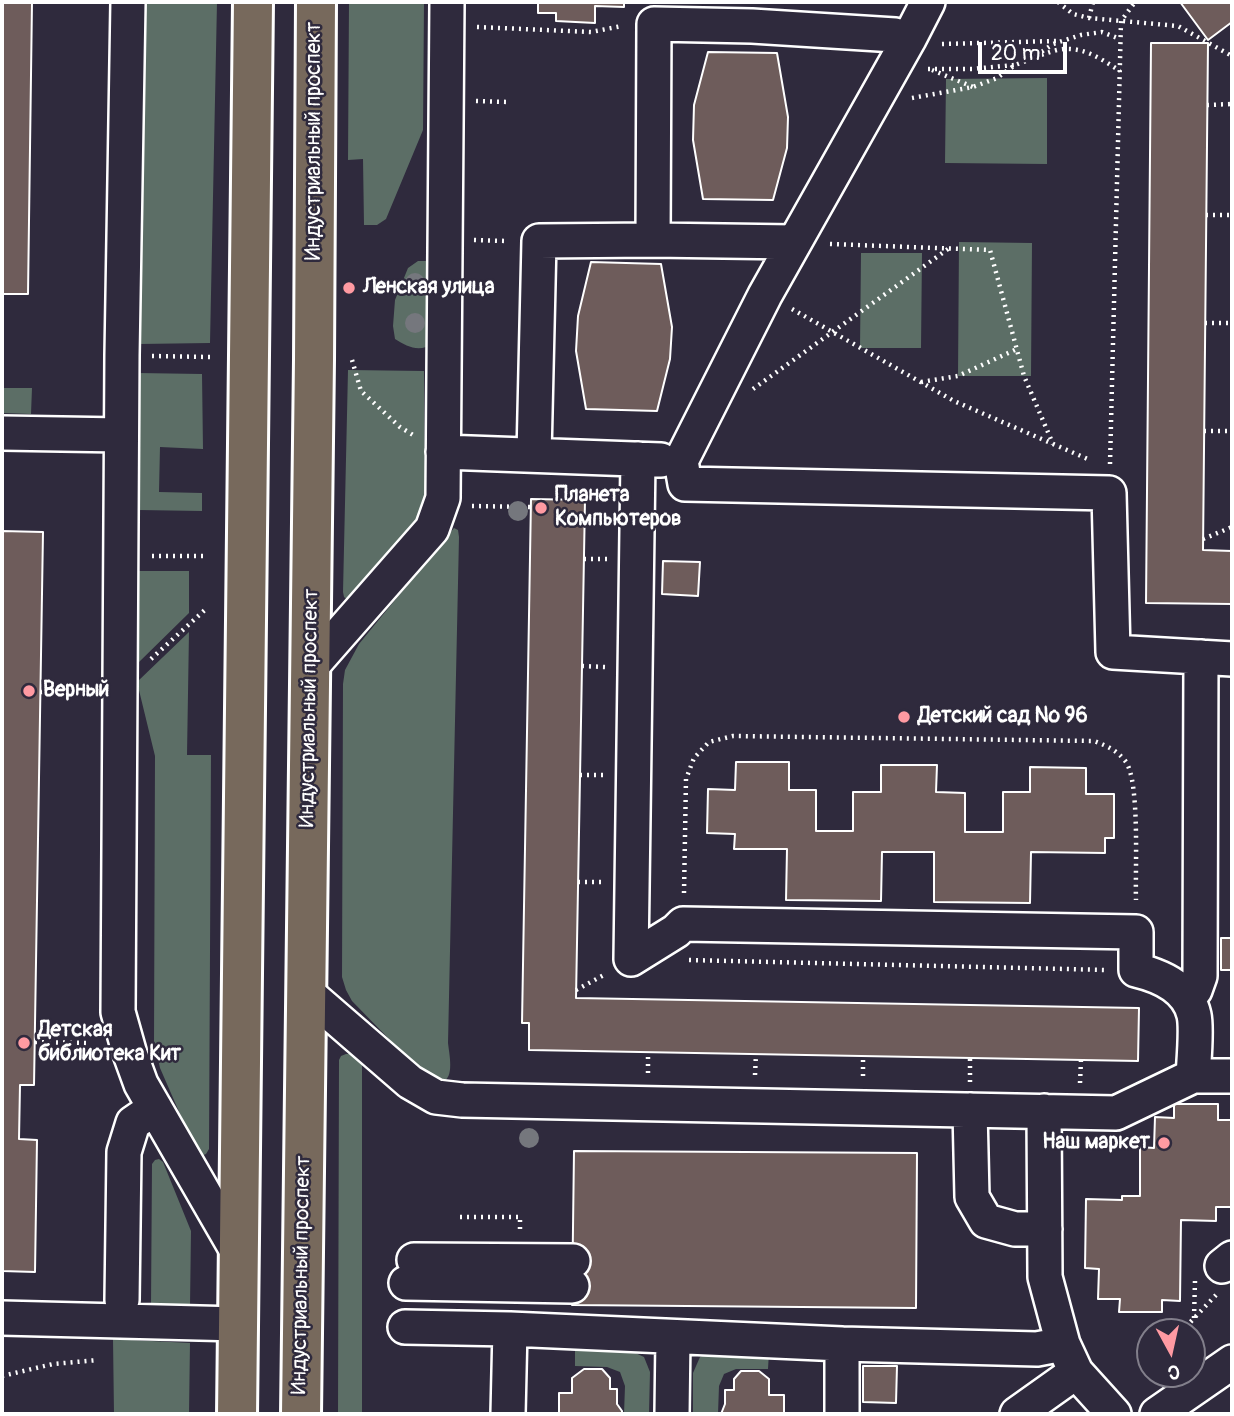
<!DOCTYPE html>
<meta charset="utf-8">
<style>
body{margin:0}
#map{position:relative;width:1234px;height:1416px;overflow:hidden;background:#2f2a3d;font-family:Pangolin,sans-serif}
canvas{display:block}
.frame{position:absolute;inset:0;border:4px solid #fff;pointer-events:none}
.north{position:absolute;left:1136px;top:1318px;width:70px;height:70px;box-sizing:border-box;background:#2f2a3d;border:2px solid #827f8b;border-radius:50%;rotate:172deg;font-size:19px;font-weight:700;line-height:28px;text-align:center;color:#fff}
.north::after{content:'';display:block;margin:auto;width:24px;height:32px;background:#ff9aa2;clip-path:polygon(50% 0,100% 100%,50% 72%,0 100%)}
.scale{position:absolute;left:978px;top:42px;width:89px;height:32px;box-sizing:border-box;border:4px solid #fff;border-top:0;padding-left:9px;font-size:21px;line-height:24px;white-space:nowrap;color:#fff;-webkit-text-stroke:5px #2f2a3d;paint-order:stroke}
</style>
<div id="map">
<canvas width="1234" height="1416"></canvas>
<div class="frame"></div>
<div class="north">С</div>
<div class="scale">20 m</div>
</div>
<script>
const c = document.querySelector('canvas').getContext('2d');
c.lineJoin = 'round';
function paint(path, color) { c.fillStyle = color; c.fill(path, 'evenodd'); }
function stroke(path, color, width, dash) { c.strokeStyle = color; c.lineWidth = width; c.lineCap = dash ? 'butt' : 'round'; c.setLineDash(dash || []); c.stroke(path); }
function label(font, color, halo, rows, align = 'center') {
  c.font = font + ' Pangolin,sans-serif'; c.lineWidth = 5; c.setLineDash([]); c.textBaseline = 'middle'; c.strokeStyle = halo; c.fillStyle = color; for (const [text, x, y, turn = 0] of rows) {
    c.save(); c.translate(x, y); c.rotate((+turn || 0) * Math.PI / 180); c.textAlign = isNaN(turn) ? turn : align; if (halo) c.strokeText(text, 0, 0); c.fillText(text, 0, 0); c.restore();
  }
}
const green = new Path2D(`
 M 144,2 L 217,2 L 210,343 L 139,344 Z
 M 349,2 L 424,2 L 423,130 L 386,219 L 377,225 L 364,225 L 363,159 L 348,160 Z
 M 1047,78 L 1047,164 L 945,163 L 946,79 Z
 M 959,242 L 1032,243 L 1031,376 L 958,376 Z
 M 861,253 L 922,253 L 921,348 L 860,348 Z
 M 418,261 L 428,261 L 426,347 C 415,351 405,345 395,339 L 393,326 L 395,300 L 408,268 Z
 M 348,370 L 424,371 L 425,490 L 423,503 L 417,520 L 409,533 L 348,600 L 344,597 L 343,592 Z
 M 138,373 L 202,374 L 203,449 L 160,447 L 159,492 L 202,493 L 202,511 L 139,510 Z
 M 2,388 L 32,388 L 31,414 L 2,413 Z
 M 454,528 L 458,530 L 459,537 L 448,1043 C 450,1060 457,1090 429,1080 L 352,1001 L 346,990 L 342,977 L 343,684 L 345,670 L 359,644 Z
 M 138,571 L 189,571 L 189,613 L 137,664 Z
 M 189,632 L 187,755 L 211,755 L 209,1149 L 206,1154 L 201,1156 L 197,1153 L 160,1068 L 154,1041 L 155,756 L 137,682 Z
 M 346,1054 L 353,1054 L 362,1060 L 362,1414 L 338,1414 L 339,1060 L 341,1056 Z
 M 159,1159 L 163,1162 L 191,1231 L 190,1306 L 151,1305 L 152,1164 L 155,1160 Z
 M 113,1339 L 190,1343 L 189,1414 L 114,1414 Z
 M 575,1349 L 629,1350 L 644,1357 L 650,1372 L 649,1414 L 624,1414 L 625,1386 L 620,1372 L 607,1367 L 575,1366 Z
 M 714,1351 L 769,1352 L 768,1369 L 736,1369 L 724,1374 L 719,1386 L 718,1414 L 693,1414 L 693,1373 L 700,1357 Z`);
const building = new Path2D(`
 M 2,2 L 32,2 L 28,294 L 2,294 Z
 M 524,2 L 624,2 L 624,7 L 595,6 L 595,23 L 556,21 L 556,13 L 538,13 L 538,3 Z
 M 1180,2 L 1232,2 L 1232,22 L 1208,40 Z
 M 1151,43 L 1208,43 L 1203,550 L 1232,551 L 1232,604 L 1146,603 Z
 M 708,52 L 777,53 L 788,117 L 787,148 L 773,200 L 703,199 L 693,140 L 694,105 Z
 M 591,262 L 661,264 L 672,327 L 670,359 L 657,411 L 586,409 L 576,351 L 578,316 Z
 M 531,499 L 585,500 L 576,998 L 1139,1008 L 1138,1061 L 529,1050 L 529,1023 L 522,1023 Z
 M 2,531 L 43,532 L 34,1085 L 20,1085 L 19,1139 L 37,1140 L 35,1272 L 2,1271 Z
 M 663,561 L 700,562 L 698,596 L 662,594 Z
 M 736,762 L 789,762 L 789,790 L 816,790 L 816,831 L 853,831 L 853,792 L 881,792 L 881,765 L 937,765 L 936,792 L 965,793 L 965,832 L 1003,832 L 1003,792 L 1030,792 L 1030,767 L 1086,768 L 1086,794 L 1114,794 L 1114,838 L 1105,838 L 1105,853 L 1031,852 L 1030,903 L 934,902 L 934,852 L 882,852 L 881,901 L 786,900 L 787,849 L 734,849 L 735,834 L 707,833 L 708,789 L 735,790 Z
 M 1221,938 L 1232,938 L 1232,970 L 1221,970 Z
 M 1174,1104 L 1218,1104 L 1218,1120 L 1232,1120 L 1232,1207 L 1216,1207 L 1216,1221 L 1181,1220 L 1180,1301 L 1162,1300 L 1162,1312 L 1119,1312 L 1120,1299 L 1098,1299 L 1099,1269 L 1085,1268 L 1086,1199 L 1122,1200 L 1122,1196 L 1140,1196 L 1140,1147 L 1154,1148 L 1155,1117 L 1174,1118 Z
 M 574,1151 L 917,1153 L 916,1308 L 572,1305 Z
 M 863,1366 L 897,1366 L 896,1403 L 863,1402 Z
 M 584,1369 L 602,1369 L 610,1378 L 610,1389 L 617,1389 L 617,1404 L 622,1411 L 622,1414 L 559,1414 L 559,1393 L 572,1393 L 572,1378 Z
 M 741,1371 L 759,1371 L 769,1379 L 769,1395 L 784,1395 L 784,1414 L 721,1414 L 725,1404 L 725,1390 L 734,1390 L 734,1379 Z`);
const path = new Path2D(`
 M 1058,2 L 1073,14 L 1089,18 L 1178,26 L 1232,56
 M 1089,18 L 1093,2
 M 477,27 L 591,32 L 622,26
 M 942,44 L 1056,41
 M 1035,57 C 1042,55 1049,52 1057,50 C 1081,45 1100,58 1120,71
 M 928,69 L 972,69 L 1014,65
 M 932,70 L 973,87
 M 912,98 L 973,87 L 997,78 L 1015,65 L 1031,59 L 1053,44 L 1081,35 L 1102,32 L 1120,39
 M 476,101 L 509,102
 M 1207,105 L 1232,104
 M 1206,215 L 1232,215
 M 474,240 L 507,241
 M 830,244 L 990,250 L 1024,376 L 1053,444
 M 792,309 L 954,401 L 1090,460
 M 1205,323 L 1232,323
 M 152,356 L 210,357
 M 352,360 L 361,391 L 400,427 L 413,435
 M 921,382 L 958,376 L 1017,349
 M 753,389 L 948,249
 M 1204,431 L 1232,431
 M 1110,464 L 1121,21 L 1135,2
 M 472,506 L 531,507
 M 1203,539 L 1232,527
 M 152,556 L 207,556
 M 584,559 L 607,559
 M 151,659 L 207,608
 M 582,666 L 605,667
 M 41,692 L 91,691
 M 580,775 L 603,775
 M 578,882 L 601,882
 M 684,893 L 686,779 L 694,758 L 709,742 L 733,736 L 1094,741 C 1107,746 1117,750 1126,762 C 1140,783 1135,871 1136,900
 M 689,960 L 1107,970
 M 576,990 L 604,975
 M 35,1042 L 87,1043
 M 648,1073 L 648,1052
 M 755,1075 L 756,1054
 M 863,1076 L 863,1056
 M 970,1082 L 970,1058
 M 1080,1083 L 1081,1060
 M 460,1217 L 520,1217 L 520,1230
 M 1194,1318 L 1195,1281
 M 1181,1332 L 1216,1295
 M 2,1376 L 53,1364 L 98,1360`);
const minor = new Path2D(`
 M 128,2 L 122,355 L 118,1012 L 129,1051 L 141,1084 L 239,1254
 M 928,2 L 909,39 L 765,295 L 681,461 L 685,484 L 1109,493 L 1113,652 L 1232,659
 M 653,240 L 794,242
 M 2,433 L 121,435
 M 443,452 L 661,460
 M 534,455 L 539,241 L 653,240 L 654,24 L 752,26 L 895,35 L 909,39
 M 310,668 L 432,529 L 443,498 L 447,2
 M 631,959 L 676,931 L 683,924 L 1136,932 L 1136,970 C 1161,976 1188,988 1194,1015 C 1197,1028 1194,1060 1193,1076
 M 631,959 L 638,459
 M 306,992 L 410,1082 L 436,1097 L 462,1100 L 1116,1113 L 1193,1076 L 1232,1076
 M 1188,998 L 1195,990 L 1200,976 L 1201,657
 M 970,1110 L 972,1197 L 986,1221 L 1015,1229 L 1045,1229
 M 1044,1111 L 1045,1277 L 1063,1344 L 1076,1372 L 1114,1414
 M 414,1260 L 573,1261
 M 1222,1266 L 1232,1258
 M 406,1283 L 572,1286
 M 122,1300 L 124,1152 L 133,1123 L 155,1108
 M 2,1318 L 239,1324
 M 405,1327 L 510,1329 L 842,1344 L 842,1414
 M 842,1344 L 1037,1349 L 1063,1344
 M 508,1414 L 510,1329
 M 672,1414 L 673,1337
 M 1017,1414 L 1076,1372
 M 1157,1414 L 1232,1362`);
const major = new Path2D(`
 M 237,1414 L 253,2
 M 301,1414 L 314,360 L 316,2`);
const trees = [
 [415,283],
 [415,323],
 [518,511],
 [529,1138]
];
const markers = [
 [349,288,7,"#ff9aa2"],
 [541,508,7,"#ff9aa2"],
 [29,691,7,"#ff9aa2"],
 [904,717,7,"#ff9aa2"],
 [24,1043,7,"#ff9aa2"],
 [1164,1143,7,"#ff9aa2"]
];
const streetNames = [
 ["Индустриальный проспект",315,141,-90],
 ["Индустриальный проспект",310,708,-89],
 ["Индустриальный проспект",302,1275,-89]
];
const poiNames = [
 ["Ленская улица",363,288],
 ["Планета",555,496],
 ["Компьютеров",555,520],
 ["Верный",43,691],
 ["Детский сад № 96",918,717],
 ["Детская",38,1031],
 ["библиотека Кит",38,1055],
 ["Наш маркет",1150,1143,"right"]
];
paint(green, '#5c6e66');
paint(building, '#6e5c5b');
stroke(building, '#fff', 2);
stroke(minor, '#fff', 38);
stroke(major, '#fff', 44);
stroke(path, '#fff', 4.5, [2, 5]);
stroke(minor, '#2f2a3d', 33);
stroke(major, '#77695c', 38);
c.fillStyle = '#75777d';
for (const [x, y] of trees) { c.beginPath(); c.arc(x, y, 10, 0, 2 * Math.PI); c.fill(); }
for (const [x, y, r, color] of markers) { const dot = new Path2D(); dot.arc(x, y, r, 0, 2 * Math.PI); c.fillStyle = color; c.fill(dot); stroke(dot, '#2f2a3d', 2.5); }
label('21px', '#fff', '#2f2a3d', streetNames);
label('bold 21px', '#fff', '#2f2a3d', poiNames, 'left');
</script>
